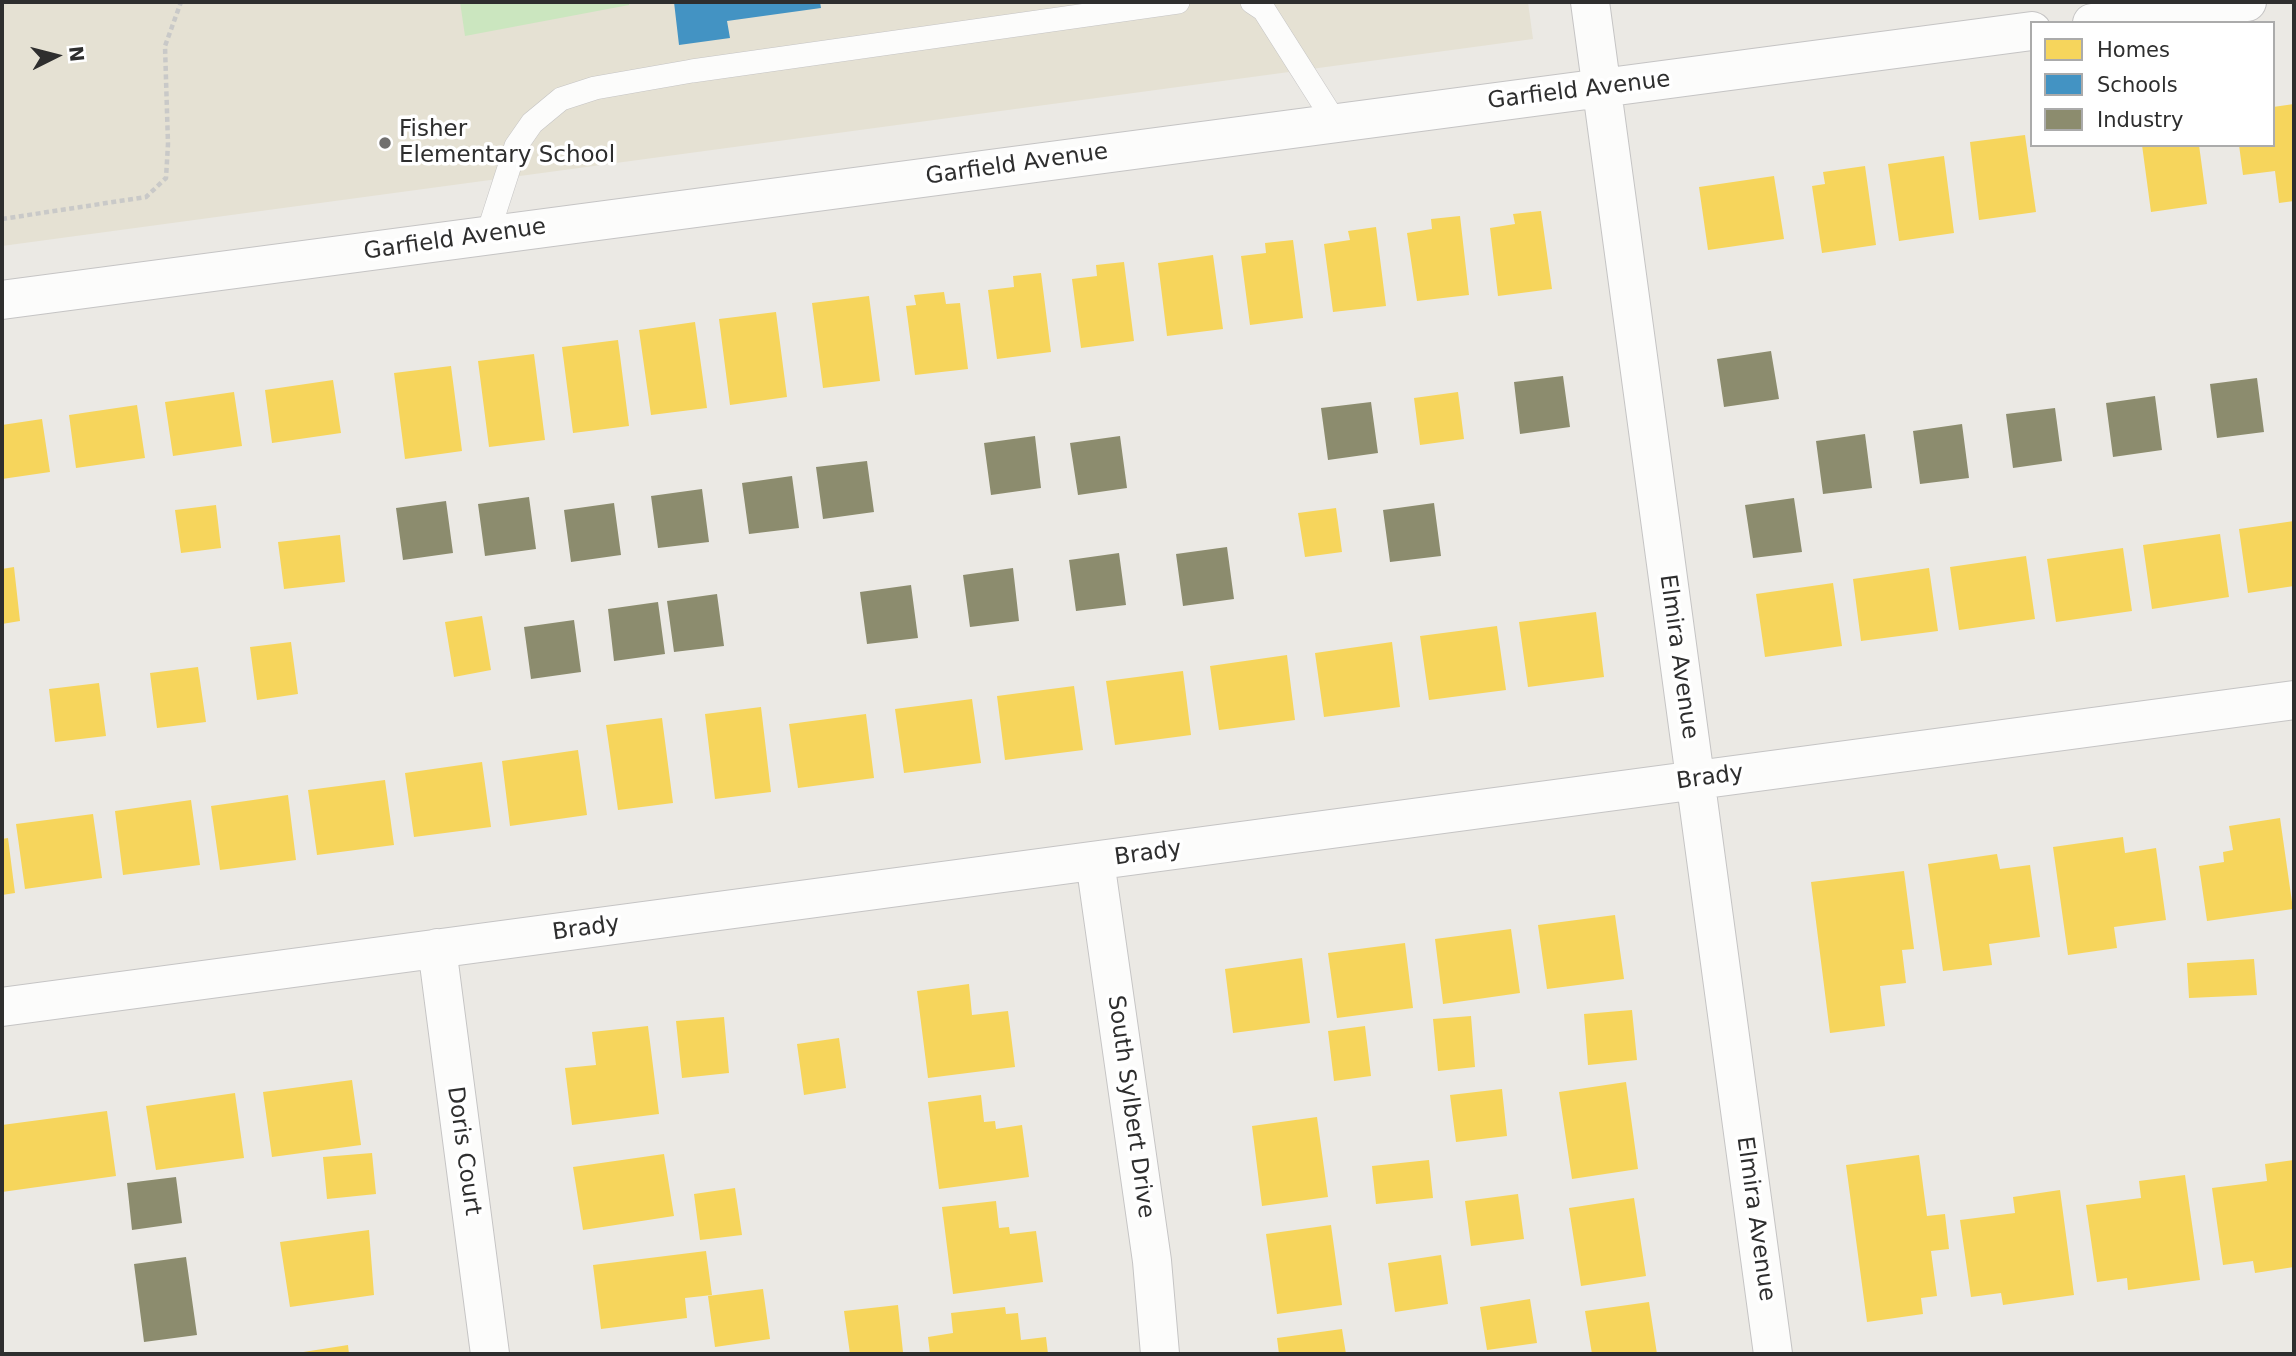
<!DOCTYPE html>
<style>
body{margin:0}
#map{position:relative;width:2296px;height:1356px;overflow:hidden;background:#ebe9e4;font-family:"DejaVu Sans",sans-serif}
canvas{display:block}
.frame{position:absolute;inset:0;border:4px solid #2e2e2e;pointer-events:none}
.legend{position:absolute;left:2030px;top:21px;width:245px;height:126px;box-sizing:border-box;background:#fff;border:2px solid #ababab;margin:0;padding:9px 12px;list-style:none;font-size:21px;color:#2e2e2e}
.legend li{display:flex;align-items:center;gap:14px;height:35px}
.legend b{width:35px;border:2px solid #ababab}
.north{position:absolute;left:21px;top:21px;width:70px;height:70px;-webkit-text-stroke:5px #fff;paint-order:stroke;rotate:84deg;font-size:19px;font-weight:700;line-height:28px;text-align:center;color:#2e2e2e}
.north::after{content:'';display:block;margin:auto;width:24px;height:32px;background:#2e2e2e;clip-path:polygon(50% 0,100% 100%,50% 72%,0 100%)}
</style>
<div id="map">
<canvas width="2296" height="1356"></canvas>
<div class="frame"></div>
<ul class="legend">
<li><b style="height:19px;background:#f6d55c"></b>Homes</li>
<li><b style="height:19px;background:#4393c3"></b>Schools</li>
<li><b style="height:19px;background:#8c8c6e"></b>Industry</li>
</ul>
<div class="north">N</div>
</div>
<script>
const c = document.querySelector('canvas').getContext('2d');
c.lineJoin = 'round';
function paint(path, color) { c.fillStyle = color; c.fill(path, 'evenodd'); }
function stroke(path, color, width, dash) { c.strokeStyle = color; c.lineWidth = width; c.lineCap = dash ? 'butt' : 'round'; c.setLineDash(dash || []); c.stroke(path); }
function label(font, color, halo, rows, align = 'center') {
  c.font = font + ' "DejaVu Sans",sans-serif'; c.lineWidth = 7; c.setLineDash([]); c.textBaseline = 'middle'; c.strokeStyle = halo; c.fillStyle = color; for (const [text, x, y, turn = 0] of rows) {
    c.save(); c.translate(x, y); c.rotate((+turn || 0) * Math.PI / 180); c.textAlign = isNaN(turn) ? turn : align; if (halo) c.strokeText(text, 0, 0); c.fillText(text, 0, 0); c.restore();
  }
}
const education = new Path2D(`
 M 2,2 L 1528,2 L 1533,39 L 2,246 Z`);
const green = new Path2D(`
 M 460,2 L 629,2 L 629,5 L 465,36 Z`);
const homes = new Path2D(`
 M 2294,104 L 2294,201 L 2279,203 L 2275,171 L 2243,175 L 2239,145 L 2273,145 L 2273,107 Z
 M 2025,135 L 2036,212 L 1979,220 L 1970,142 Z
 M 2142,145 L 2199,145 L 2207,204 L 2151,212 Z
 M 1944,156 L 1954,233 L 1899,241 L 1888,164 Z
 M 1865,166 L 1876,245 L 1822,253 L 1812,186 L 1825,184 L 1823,172 Z
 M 1774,176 L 1784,239 L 1708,250 L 1699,187 Z
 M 1541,211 L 1552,289 L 1498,296 L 1490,228 L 1515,224 L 1513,214 Z
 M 1460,216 L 1469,295 L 1417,301 L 1407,233 L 1432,229 L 1431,219 Z
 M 1376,227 L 1386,306 L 1333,312 L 1324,244 L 1350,240 L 1348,231 Z
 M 1293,240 L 1303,318 L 1250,325 L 1241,256 L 1266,253 L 1265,243 Z
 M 1213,255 L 1223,329 L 1167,336 L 1158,263 Z
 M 1124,262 L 1134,341 L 1081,348 L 1072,279 L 1097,276 L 1096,265 Z
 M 1041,273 L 1051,352 L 997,359 L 988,290 L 1014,287 L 1013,276 Z
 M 944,292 L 946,304 L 960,303 L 968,369 L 915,375 L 906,306 L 916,305 L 914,295 Z
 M 869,296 L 880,381 L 823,388 L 812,303 Z
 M 776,312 L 787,397 L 730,405 L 719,319 Z
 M 695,322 L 707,408 L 651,415 L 639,330 Z
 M 618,340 L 629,426 L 573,433 L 562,347 Z
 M 534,354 L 545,440 L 489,447 L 478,361 Z
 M 451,366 L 462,451 L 405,459 L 394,373 Z
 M 333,380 L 341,433 L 272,443 L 265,390 Z
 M 234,392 L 242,446 L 173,456 L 165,402 Z
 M 1458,392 L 1464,439 L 1420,445 L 1414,398 Z
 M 137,405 L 145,458 L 76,468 L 69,415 Z
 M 42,419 L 50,472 L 2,479 L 2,425 Z
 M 216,505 L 221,548 L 181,553 L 175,510 Z
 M 1336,508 L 1342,552 L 1305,557 L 1298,513 Z
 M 2294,521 L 2294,586 L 2248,593 L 2239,529 Z
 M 2220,534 L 2229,597 L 2152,609 L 2143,545 Z
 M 340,535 L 345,582 L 284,589 L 278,542 Z
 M 2123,548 L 2132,611 L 2056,622 L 2047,559 Z
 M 2026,556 L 2035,619 L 1959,630 L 1950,567 Z
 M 14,567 L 20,621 L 2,624 L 2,569 Z
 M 1929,568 L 1938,631 L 1861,641 L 1853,579 Z
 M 1833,583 L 1842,646 L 1765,657 L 1756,594 Z
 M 1596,612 L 1604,677 L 1528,687 L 1519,622 Z
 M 482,616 L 491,670 L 454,677 L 445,622 Z
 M 1497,626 L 1506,690 L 1429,700 L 1420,636 Z
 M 291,642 L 298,694 L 257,700 L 250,647 Z
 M 1392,642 L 1400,707 L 1324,717 L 1315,653 Z
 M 1287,655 L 1295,720 L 1219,730 L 1210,666 Z
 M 198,667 L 206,722 L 157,728 L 150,673 Z
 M 1183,671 L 1191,735 L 1115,745 L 1106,681 Z
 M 99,683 L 106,736 L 55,742 L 49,689 Z
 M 1074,686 L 1083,750 L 1005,760 L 997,696 Z
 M 972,699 L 981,763 L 904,773 L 895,709 Z
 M 761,707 L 771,792 L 715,799 L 705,714 Z
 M 866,714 L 874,778 L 798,788 L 789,724 Z
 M 662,718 L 673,803 L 618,810 L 606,725 Z
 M 578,750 L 587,815 L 510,826 L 502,761 Z
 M 482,762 L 491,827 L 414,837 L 405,773 Z
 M 385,780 L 394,845 L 317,855 L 308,790 Z
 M 288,795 L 296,860 L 220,870 L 211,806 Z
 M 191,800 L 200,865 L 123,875 L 115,811 Z
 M 93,814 L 102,878 L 25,889 L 16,824 Z
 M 2280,818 L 2293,909 L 2207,921 L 2199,866 L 2224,862 L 2223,852 L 2233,850 L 2229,826 Z
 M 2123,837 L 2125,853 L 2156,848 L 2166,920 L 2114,927 L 2117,948 L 2068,955 L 2053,847 Z
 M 8,838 L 15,893 L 2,895 L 2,839 Z
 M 1997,854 L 2000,869 L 2030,865 L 2040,937 L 1989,944 L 1992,965 L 1943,971 L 1928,864 Z
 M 1904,871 L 1914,949 L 1902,950 L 1906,983 L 1880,986 L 1885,1026 L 1830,1033 L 1811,882 Z
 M 1615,915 L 1624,979 L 1547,989 L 1538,925 Z
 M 1511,929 L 1520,993 L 1443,1004 L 1435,939 Z
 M 1405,943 L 1413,1008 L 1337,1018 L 1328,953 Z
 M 1302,958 L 1310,1023 L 1233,1033 L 1225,969 Z
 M 2254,959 L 2257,995 L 2189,998 L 2187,963 Z
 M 969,984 L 972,1015 L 1008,1011 L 1015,1067 L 928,1078 L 917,991 Z
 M 1632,1010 L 1637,1060 L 1588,1065 L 1584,1014 Z
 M 1471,1016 L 1475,1067 L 1438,1071 L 1433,1019 Z
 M 724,1017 L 729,1073 L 682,1078 L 676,1021 Z
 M 648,1026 L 659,1114 L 572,1125 L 565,1068 L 596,1065 L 592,1032 Z
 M 1365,1026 L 1371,1076 L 1334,1081 L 1328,1031 Z
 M 839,1038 L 846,1088 L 804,1095 L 797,1044 Z
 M 352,1080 L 361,1145 L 272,1157 L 263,1092 Z
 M 1626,1082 L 1638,1169 L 1572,1179 L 1559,1092 Z
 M 1502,1089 L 1507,1136 L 1456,1142 L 1450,1095 Z
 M 235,1093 L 244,1158 L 156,1170 L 146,1106 Z
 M 981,1095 L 984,1122 L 995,1121 L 996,1129 L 1022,1125 L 1029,1177 L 939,1189 L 928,1102 Z
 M 107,1111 L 116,1176 L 2,1192 L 2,1125 Z
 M 1317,1117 L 1328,1197 L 1262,1206 L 1252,1126 Z
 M 372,1153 L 376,1194 L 327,1199 L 323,1157 Z
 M 664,1154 L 674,1216 L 583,1230 L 573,1167 Z
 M 1919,1155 L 1927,1216 L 1945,1214 L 1949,1249 L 1931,1251 L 1937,1296 L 1921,1298 L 1923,1314 L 1867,1322 L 1846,1165 Z
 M 1429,1160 L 1433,1198 L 1376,1204 L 1372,1166 Z
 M 2294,1160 L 2294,1267 L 2255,1273 L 2253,1261 L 2223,1265 L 2212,1188 L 2267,1181 L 2265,1164 Z
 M 2185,1175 L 2200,1280 L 2128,1290 L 2127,1278 L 2097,1282 L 2086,1205 L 2141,1198 L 2139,1181 Z
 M 735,1188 L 742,1235 L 700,1240 L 694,1194 Z
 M 2060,1190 L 2074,1295 L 2003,1305 L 2001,1293 L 1971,1297 L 1960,1220 L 2015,1213 L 2013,1197 Z
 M 1518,1194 L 1524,1239 L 1471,1246 L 1465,1201 Z
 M 1634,1198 L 1646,1276 L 1581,1286 L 1569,1208 Z
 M 996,1201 L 999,1228 L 1009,1227 L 1010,1234 L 1036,1231 L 1043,1282 L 953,1294 L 942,1207 Z
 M 1331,1225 L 1342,1305 L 1277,1314 L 1266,1234 Z
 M 369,1230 L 374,1295 L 290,1307 L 280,1242 Z
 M 706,1251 L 712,1295 L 685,1298 L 687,1318 L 601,1329 L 593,1265 Z
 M 1441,1255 L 1448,1304 L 1395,1312 L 1388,1263 Z
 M 763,1289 L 770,1339 L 715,1347 L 708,1296 Z
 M 1530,1299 L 1537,1343 L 1487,1350 L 1480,1307 Z
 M 1649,1302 L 1657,1354 L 1592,1354 L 1585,1311 Z
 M 898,1305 L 903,1352 L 850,1354 L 844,1311 Z
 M 1005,1307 L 1006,1314 L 1018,1313 L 1021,1340 L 1046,1337 L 1048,1354 L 930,1354 L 928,1337 L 953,1333 L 951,1313 Z
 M 1342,1329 L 1346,1354 L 1279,1354 L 1277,1338 Z
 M 348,1345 L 349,1354 L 297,1354 L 297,1353 Z`);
const schools = new Path2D(`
 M 674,2 L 820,2 L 821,8 L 727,21 L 730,38 L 679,45 Z`);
const industry = new Path2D(`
 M 1771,351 L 1779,399 L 1724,407 L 1717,359 Z
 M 1563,376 L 1570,427 L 1520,434 L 1514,382 Z
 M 2257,378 L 2264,432 L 2217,438 L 2210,384 Z
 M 2155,396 L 2162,450 L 2113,457 L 2106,403 Z
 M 1371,402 L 1378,453 L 1328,460 L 1321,408 Z
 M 2055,408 L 2062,461 L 2013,468 L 2006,414 Z
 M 1962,424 L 1969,478 L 1920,484 L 1913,431 Z
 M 1865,434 L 1872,488 L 1823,494 L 1816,441 Z
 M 1035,436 L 1041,488 L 991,495 L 984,443 Z
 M 1120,436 L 1127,488 L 1078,495 L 1070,443 Z
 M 867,461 L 874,512 L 823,519 L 816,467 Z
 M 792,476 L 799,528 L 749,534 L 742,483 Z
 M 702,489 L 709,542 L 658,548 L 651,496 Z
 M 529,497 L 536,549 L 485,556 L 478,504 Z
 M 1794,498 L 1802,552 L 1753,558 L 1745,505 Z
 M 446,501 L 453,553 L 403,560 L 396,508 Z
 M 614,503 L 621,555 L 571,562 L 564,510 Z
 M 1434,503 L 1441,556 L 1390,562 L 1383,510 Z
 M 1227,547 L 1234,599 L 1183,606 L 1176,554 Z
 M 1119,553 L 1126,605 L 1076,611 L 1069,560 Z
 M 1013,568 L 1019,621 L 970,627 L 963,575 Z
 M 911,585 L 918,638 L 867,644 L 860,592 Z
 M 717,594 L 724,646 L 674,652 L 667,601 Z
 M 658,602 L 665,654 L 614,661 L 608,609 Z
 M 574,620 L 581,672 L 531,679 L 524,627 Z
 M 176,1177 L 182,1223 L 132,1230 L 127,1183 Z
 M 186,1257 L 197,1335 L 144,1342 L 134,1264 Z`);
const path = new Path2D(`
 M 2,219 L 146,197 L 166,178 L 168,144 L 165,46 L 181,2`);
const service = new Path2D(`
 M 1252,2 L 1264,10 L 1335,122
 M 487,236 L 516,146 L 532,123 L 561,99 L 595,88 L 692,71 L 1178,2`);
const minor = new Path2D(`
 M 1590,2 L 1773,1354
 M 2092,23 L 2247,2
 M 2,300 L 2032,31
 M 1095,861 L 1152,1261 L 1160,1354
 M 437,948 L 490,1354
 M 2,1007 L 2294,700`);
const markers = [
 [385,143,7,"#706f6e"]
];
const streetNames = [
 ["Garfield Avenue",1579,91,-7],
 ["Garfield Avenue",1017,165,-8],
 ["Garfield Avenue",455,240,-8],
 ["Elmira Avenue",1678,657,82],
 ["Brady",1710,778,-8],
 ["Brady",1148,854,-8],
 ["Brady",586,929,-8],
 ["South Sylbert Drive",1130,1107,82],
 ["Doris Court",463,1151,82],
 ["Elmira Avenue",1755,1219,82]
];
const poiNames = [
 ["Fisher",399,130],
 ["Elementary School",399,156]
];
paint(education, '#e5e1d3');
paint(green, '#cbe6bf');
paint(homes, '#f6d55c');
paint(schools, '#4393c3');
paint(industry, '#8c8c6e');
stroke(service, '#c5c4c4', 24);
stroke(minor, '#c5c4c4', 40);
stroke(path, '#c9c9c8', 4.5, [5, 3.5]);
stroke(service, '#fcfcfb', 23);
stroke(minor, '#fcfcfb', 38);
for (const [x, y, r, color] of markers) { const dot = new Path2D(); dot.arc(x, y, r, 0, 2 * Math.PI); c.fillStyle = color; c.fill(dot); stroke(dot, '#fff', 2.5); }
label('23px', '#2e2e2e', '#fff', streetNames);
label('23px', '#2e2e2e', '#fff', poiNames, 'left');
</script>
